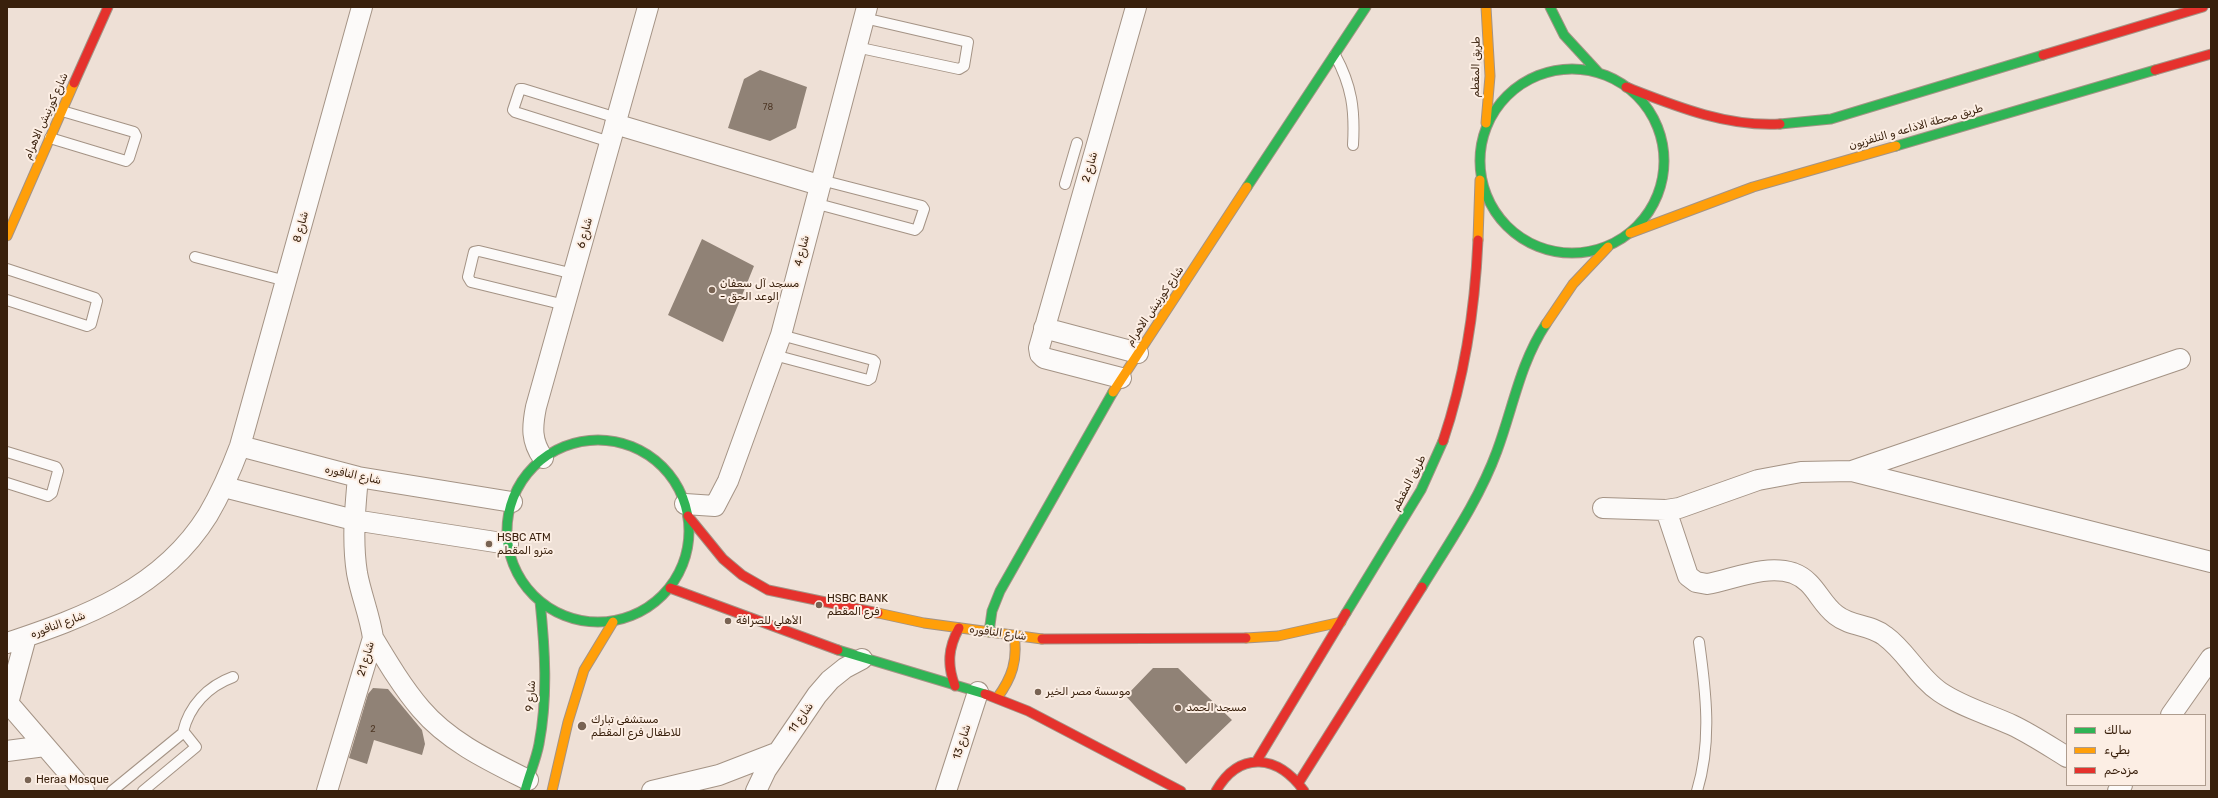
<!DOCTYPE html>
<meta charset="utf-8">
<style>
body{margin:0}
#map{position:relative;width:2218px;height:798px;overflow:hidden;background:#eee0d6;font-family:Rubik,"Noto Sans Arabic",sans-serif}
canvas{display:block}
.frame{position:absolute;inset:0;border:8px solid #39200c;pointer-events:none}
.legend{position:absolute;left:2066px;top:714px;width:140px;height:72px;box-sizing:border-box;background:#fceee4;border:1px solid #ae9c8e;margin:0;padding:5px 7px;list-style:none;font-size:12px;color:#39200c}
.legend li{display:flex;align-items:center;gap:8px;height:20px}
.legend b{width:20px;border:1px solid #ae9c8e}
</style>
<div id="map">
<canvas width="2218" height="798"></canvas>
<div class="frame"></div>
<ul class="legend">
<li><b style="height:5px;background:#30b455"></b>سالك</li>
<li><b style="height:5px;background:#ff9f0a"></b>بطيء</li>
<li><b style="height:5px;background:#e5322d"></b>مزدحم</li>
</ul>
</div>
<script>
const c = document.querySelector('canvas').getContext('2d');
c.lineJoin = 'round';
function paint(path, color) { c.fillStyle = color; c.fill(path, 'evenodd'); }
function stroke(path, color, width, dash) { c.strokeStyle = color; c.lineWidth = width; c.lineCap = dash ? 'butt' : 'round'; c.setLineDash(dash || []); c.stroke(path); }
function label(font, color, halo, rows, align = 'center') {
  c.font = font + ' Rubik,"Noto Sans Arabic",sans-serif'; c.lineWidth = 4; c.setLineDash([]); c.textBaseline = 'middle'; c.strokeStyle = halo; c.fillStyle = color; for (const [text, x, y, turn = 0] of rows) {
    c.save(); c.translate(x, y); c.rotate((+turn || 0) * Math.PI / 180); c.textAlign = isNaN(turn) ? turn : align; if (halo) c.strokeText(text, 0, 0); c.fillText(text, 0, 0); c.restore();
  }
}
const building = new Path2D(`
 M 760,70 L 807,87 L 796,128 L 770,141 L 728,128 L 744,79 Z
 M 702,239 L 754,266 L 723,342 L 668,315 Z
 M 1153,668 L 1178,668 L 1232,720 L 1186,764 L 1126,696 Z
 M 373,688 L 388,689 L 422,730 L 425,744 L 422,755 L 374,740 L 367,764 L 349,758 L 368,694 Z`);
const lane = new Path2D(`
 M 856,47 L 959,69 L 964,66 L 968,42 L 864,18
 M 1335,55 C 1352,86 1355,110 1353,145
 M 50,138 L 126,161 L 129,158 L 136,136 L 134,132 L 62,111
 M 610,142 L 515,112 L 513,110 L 520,89 L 523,89 L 617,118
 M 1065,184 L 1077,143
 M 814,203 L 915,230 L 918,227 L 924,209 L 922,206 L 821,180
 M 195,257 L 286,281
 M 7,269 L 95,298 L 97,301 L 91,324 L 87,326 L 7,300
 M 565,305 L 471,282 L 468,277 L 474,252 L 479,251 L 574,274
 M 774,355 L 868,380 L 871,378 L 875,362 L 873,360 L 781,335
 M 7,452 L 56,467 L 58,471 L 52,493 L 48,496 L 7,483
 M 183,732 C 189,706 208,686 233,677
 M 112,791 L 184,732 L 196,747 L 143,791
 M 1697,791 C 1712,742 1706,692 1699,642`);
const street = new Path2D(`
 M 615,124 L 819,185
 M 1044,328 L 1138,353
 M 1121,378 L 1044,358 L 1040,354 L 1039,348 L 1136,7
 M 240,446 L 358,477 L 512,502
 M 543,458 C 531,441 532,427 536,407 L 648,7
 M 1852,471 L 2180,359
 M 224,487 L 354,520 L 508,544
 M 685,504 L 715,506 L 728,481 L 781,335 L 867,7
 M 1603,508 L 1666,510 L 1679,508 L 1758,480 L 1801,472 L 1852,471 L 2211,562
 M 1666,510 L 1688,576 L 1696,582 L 1707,584 C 1734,579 1766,564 1793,573 C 1815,581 1819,602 1836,615 C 1851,627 1870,624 1885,636 C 1906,651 1918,677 1940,692 C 1962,707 1988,714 2012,725 C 2031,734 2049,746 2067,757
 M 373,638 C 388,663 403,688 421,709 C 449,742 490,761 528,780
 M 7,643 C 85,617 162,589 208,515 C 221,493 231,470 240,446 L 362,7
 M 8,703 L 84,791
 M 7,707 L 26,637
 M 2171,715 L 2211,658
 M 7,751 L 45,746
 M 327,791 L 373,638 C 370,616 361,595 357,573 C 352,541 355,509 358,477
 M 652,791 L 719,775 L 776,753
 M 756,791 L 766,770 L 817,695 L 830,680 L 845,668 L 862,659
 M 946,791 L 978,692
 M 2118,791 L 2122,785`);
const fast = new Path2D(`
 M 1550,7 L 1564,35 L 1599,73
 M1480 161a92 92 0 1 1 184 0a92 92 0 1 1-184 0Z
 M 1780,124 L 1831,119 L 2043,55
 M 1896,146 L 2155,70
 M 1247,187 L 1366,7
 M507 531a91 91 0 1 1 182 0a91 91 0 1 1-182 0Z
 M 1422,587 C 1449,543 1479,500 1497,451 C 1513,408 1520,363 1546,324
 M 1346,613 L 1421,490 L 1443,441
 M 989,632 L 992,611 L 1000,591 L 1113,392
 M 838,650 L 985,694
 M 525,791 C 529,775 536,760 539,744 C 548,697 545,649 540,601`);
const slow = new Path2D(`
 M 1486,7 L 1490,76 L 1486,123
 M 1630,233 L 1753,187 L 1896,146
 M 7,236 L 74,83
 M 1478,240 L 1480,180
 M 1546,324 L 1573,284 L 1608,247
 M 1113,392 L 1247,187
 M 878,613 L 924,623 L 1042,639
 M 1246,638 L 1278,636 L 1341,622
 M 997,698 C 1012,678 1018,660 1014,635
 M 552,791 L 568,722 L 584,670 L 613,622`);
const jam = new Path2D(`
 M 2043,55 L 2203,7
 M 2155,70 L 2211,54
 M 74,83 L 108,7
 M 1626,87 C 1675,106 1726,127 1780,124
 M 1443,441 C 1465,376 1475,309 1478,240
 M 688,516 L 723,559 L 742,575 L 768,590 L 878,613
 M 670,588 L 838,650
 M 1042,639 L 1246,638
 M 955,686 C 947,665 948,648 959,628
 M 985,694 L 1028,711 L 1181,791
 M 1256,762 L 1346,613
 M 1299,782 L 1422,587
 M 1216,791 C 1240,750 1278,755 1304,791`);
const markers = [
 [712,290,4,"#786353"],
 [489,544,4,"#786353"],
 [819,605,4,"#786353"],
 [728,621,4,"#786353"],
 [1038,692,4,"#786353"],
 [1178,708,4,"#786353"],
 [582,726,5,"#786353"],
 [28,780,4,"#786353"]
];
const numberNames = [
 ["78",768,107],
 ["2",373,729]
];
const streetNames = [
 ["طريق المقطم",1476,67,-89],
 ["شارع كورنيش الاهرام",46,116,-66],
 ["طريق محطة الاذاعه و التلفزيون",1916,127,-16],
 ["شارع 2",1090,167,-74],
 ["شارع 8",301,227,-75],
 ["شارع 6",585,233,-75],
 ["شارع 4",802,251,-76],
 ["شارع كورنيش الاهرام",1155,306,-56],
 ["شارع النافوره",353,475,12],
 ["طريق المقطم",1409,483,-63],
 ["شارع النافوره",58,625,-20],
 ["شارع النافوره",998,633,8],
 ["شارع 21",366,659,-74],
 ["شارع 9",531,696,-86],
 ["شارع 11",801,718,-55],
 ["شارع 13",962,742,-72]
];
const poiNames = [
 ["مسجد آل سعفان",720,284],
 ["- الوعد الحق",720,297],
 ["HSBC ATM",497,538],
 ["مترو المقطم",497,551],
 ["HSBC BANK",827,599],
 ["فرع المقطم",827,612],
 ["الأهلي للصرافة",736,621],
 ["موسسة مصر الخير",1046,692],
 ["مسجد الحمد",1186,708],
 ["مستشفى تبارك",591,720],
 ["للاطفال فرع المقطم",591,733],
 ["Heraa Mosque",36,780]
];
paint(building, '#908276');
stroke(lane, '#a49385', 12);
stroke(street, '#a49385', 22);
stroke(fast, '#a49385', 11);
stroke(slow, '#a49385', 11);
stroke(jam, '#a49385', 11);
stroke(lane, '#fcfaf9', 10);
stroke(street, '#fcfaf9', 20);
stroke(fast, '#30b455', 9);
stroke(slow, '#ff9f0a', 9);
stroke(jam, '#e5322d', 9);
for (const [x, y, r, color] of markers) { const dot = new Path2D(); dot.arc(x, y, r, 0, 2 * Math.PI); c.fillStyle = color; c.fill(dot); stroke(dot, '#fceee4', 1.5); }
label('9px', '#4f3826', null, numberNames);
label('11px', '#39200c', '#fceee4', streetNames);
label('11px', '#39200c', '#fceee4', poiNames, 'left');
</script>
